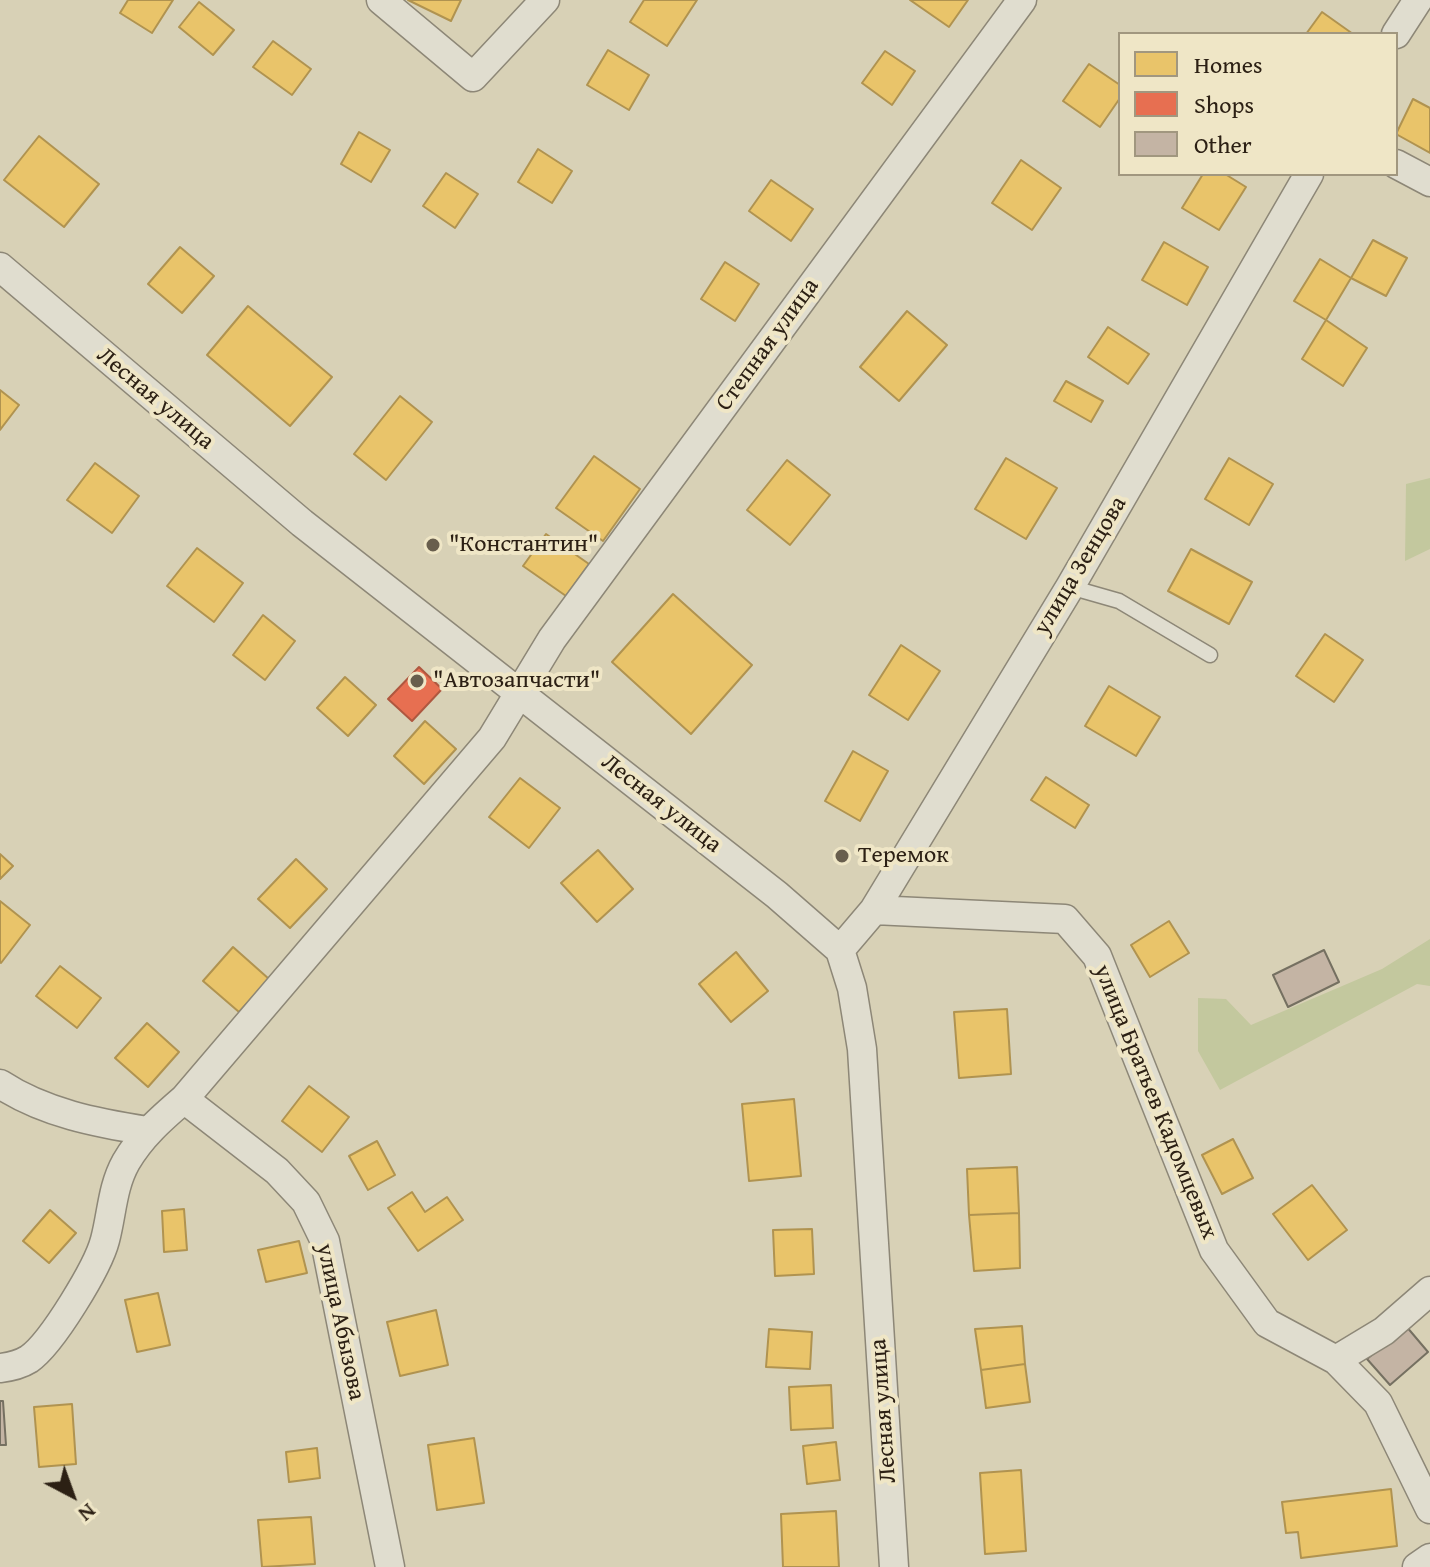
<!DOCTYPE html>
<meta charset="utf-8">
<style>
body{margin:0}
#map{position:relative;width:1430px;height:1567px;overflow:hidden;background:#d8d1b6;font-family:"Gentium Book Plus",serif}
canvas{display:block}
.legend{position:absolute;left:1118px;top:32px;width:280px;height:144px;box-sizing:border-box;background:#efe6c6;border:2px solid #a1977f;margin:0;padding:10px 14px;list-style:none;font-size:24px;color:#2c2014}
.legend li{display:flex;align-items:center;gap:16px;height:40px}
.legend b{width:40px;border:2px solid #a1977f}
.north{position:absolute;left:32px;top:1455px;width:80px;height:80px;-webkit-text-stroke:6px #efe6c6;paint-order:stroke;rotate:139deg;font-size:22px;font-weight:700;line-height:32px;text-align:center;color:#2c2014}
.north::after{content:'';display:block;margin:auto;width:28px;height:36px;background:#2c2014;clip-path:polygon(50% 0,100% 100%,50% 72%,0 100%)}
</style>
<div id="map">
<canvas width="1430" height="1567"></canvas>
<ul class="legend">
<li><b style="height:22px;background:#e9c46a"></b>Homes</li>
<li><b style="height:22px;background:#e76f51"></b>Shops</li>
<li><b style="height:22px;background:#c4b4a4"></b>Other</li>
</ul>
<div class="north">N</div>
</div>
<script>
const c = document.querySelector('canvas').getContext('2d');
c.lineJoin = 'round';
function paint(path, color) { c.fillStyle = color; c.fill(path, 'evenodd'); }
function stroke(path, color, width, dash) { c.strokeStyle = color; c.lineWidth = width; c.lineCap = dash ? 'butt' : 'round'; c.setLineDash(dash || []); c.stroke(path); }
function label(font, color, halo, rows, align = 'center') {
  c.font = font + ' "Gentium Book Plus",serif'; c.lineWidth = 8; c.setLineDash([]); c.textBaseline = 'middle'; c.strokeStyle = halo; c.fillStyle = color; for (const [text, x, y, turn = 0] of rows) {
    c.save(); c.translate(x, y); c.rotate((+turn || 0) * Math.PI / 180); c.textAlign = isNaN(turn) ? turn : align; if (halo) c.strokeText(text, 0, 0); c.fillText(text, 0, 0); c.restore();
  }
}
const green = new Path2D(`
 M 1430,478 L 1430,549 L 1405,561 L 1406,484 Z
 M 1430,939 L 1430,986 L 1417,984 L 1220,1090 L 1198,1051 L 1198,998 L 1226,999 L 1251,1025 L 1382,969 Z`);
const homes = new Path2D(`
 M 128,0 L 173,0 L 152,33 L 120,13 Z
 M 408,0 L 461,0 L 451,21 Z
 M 644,0 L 697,0 L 667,46 L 630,22 Z
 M 910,0 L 968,0 L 949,27 Z
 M 199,2 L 234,30 L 213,55 L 179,27 Z
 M 1322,12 L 1353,34 L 1306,34 Z
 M 273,41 L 311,69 L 292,95 L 253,67 Z
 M 608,50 L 649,75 L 629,110 L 587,85 Z
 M 885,51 L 915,71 L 892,105 L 862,83 Z
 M 1089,64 L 1120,85 L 1120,98 L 1100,127 L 1063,101 Z
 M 1413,99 L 1430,108 L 1430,153 L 1396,134 Z
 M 359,132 L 390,150 L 371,182 L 341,164 Z
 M 39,136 L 99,184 L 64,227 L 4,180 Z
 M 538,149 L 572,171 L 552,203 L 518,182 Z
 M 1021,160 L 1061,188 L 1032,230 L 992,203 Z
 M 446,173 L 478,194 L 455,228 L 423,206 Z
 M 1203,174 L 1225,174 L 1246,187 L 1219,230 L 1182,208 Z
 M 771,180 L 813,209 L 791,241 L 749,211 Z
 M 1373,240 L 1407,258 L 1386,296 L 1351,278 Z
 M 1164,242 L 1208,267 L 1187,305 L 1142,280 Z
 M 180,247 L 214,276 L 182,313 L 148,284 Z
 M 1320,259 L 1351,278 L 1326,320 L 1294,301 Z
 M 725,262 L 759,284 L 735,321 L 701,299 Z
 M 248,306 L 332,377 L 290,426 L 207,355 Z
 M 907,311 L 947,345 L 899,401 L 860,367 Z
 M 1326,320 L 1367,348 L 1343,386 L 1302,359 Z
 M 1108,327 L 1149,354 L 1128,384 L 1088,357 Z
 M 1066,381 L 1103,401 L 1091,422 L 1054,401 Z
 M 0,390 L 19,405 L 0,430 Z
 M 400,396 L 432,422 L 386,480 L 354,454 Z
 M 594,456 L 640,489 L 603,541 L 556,508 Z
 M 1006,458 L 1057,488 L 1026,539 L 975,509 Z
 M 1229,458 L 1273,484 L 1249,525 L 1205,499 Z
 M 787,460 L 830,495 L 790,545 L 747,510 Z
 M 95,463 L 139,496 L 112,533 L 67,500 Z
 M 546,534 L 589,564 L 566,596 L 523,566 Z
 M 197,548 L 243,583 L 214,622 L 167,586 Z
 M 1191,549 L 1252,582 L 1229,624 L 1168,591 Z
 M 673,594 L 752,665 L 691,734 L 612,662 Z
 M 263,615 L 295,641 L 265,680 L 233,655 Z
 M 1325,634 L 1363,660 L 1334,702 L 1296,676 Z
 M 901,645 L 940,671 L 908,720 L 869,695 Z
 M 345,677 L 376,705 L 348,736 L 317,708 Z
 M 1109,686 L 1160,717 L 1136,756 L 1085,726 Z
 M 425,721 L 456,749 L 424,784 L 394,756 Z
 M 853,751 L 888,771 L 860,821 L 825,801 Z
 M 1046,777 L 1089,805 L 1075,828 L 1031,800 Z
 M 520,778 L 560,808 L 529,848 L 489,817 Z
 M 598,850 L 633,889 L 597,922 L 561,883 Z
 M 0,854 L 13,866 L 0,879 Z
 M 296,859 L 327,889 L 290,928 L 258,899 Z
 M 0,901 L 30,925 L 1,963 L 0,962 Z
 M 1169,921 L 1189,953 L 1150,977 L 1131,945 Z
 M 233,947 L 269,979 L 239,1012 L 203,981 Z
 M 736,952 L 768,991 L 731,1022 L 699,984 Z
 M 60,966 L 101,998 L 77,1028 L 36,996 Z
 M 1007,1009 L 1011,1074 L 959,1078 L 954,1012 Z
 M 147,1023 L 179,1052 L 148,1087 L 115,1058 Z
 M 309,1086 L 349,1117 L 322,1152 L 282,1121 Z
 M 794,1099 L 801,1176 L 749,1181 L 742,1104 Z
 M 1233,1139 L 1253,1178 L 1222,1194 L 1202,1155 Z
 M 377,1141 L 395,1175 L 368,1190 L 349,1156 Z
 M 1017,1167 L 1019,1213 L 969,1215 L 967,1169 Z
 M 1312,1185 L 1347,1230 L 1308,1260 L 1273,1214 Z
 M 412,1192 L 425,1212 L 447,1197 L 463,1220 L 418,1251 L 388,1208 Z
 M 184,1209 L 187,1250 L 164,1252 L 162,1211 Z
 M 50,1210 L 76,1233 L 49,1263 L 23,1241 Z
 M 1019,1213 L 1020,1268 L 974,1271 L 969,1215 Z
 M 812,1229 L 814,1274 L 775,1276 L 773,1230 Z
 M 299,1241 L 307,1273 L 266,1282 L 258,1250 Z
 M 158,1293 L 170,1345 L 137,1352 L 125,1300 Z
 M 436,1310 L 448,1365 L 400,1376 L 387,1322 Z
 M 1022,1326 L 1025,1364 L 981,1370 L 975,1329 Z
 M 769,1329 L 812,1332 L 810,1369 L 766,1367 Z
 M 1025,1364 L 1030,1402 L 986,1408 L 981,1370 Z
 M 831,1385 L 833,1428 L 791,1430 L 789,1387 Z
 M 72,1404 L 76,1464 L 39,1467 L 34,1407 Z
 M 474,1438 L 484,1503 L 437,1510 L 428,1445 Z
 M 836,1442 L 840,1480 L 807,1484 L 803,1446 Z
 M 317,1448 L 320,1478 L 289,1482 L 286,1452 Z
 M 1021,1470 L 1026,1551 L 985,1554 L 980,1473 Z
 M 1391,1489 L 1397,1546 L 1301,1558 L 1298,1532 L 1286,1533 L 1282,1502 Z
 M 836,1511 L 839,1567 L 783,1567 L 781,1514 Z
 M 311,1517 L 315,1564 L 262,1567 L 258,1520 Z`);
const shops = new Path2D(`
 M 419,667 L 442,689 L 412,721 L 388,699 Z`);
const building = new Path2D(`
 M 1324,950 L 1339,982 L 1288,1007 L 1273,975 Z
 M 1406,1326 L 1428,1352 L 1390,1385 L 1367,1359 Z
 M 0,1401 L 3,1401 L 6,1445 L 0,1445 Z`);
const service = new Path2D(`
 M 1070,587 L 1119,601 L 1210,655`);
const minor = new Path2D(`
 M 381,0 L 473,77 L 545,0
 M 1396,34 L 1418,0
 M 1396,164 L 1430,182
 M 0,267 L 302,523 L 777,895 L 840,950 L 852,988 L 862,1049 L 894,1567
 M 874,910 L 1065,919 L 1097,956 L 1214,1250 L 1267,1323 L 1336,1360 L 1384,1331 L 1430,1291
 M 840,950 L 874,910 L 1070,587 L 1309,174
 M 0,1084 C 44,1113 97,1123 148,1131
 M 184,1099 L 277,1171 L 306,1202 L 325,1241 L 390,1567
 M 1336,1360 L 1378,1403 L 1430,1509
 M 0,1368 C 9,1367 21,1364 29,1359 C 52,1343 98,1267 105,1240 C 112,1214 112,1187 126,1162 C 141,1136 162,1118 184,1099 L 492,738 L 552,639 L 1022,0
 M 1417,1567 L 1430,1558`);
const markers = [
 [433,545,8,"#685e4d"],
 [417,681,8,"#685e4d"],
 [842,856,8,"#685e4d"]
];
const streetNames = [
 ["Степная улица",768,345,-54],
 ["Лесная улица",155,399,40],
 ["улица Зенцова",1081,566,-59],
 ["Лесная улица",661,804,38],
 ["улица Братьев Кадомцевых",1155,1102,68],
 ["улица Абызова",340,1322,78],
 ["Лесная улица",884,1411,-94]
];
const poiNames = [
 ["\"Константин\"",449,545],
 ["\"Автозапчасти\"",433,681],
 ["Теремок",858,856]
];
paint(green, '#c3c89e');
paint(homes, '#e9c46a');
stroke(homes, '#b09350', 2);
paint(shops, '#e76f51');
stroke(shops, '#af573f', 2);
paint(building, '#c4b4a4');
stroke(building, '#757061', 2);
stroke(service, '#8d8777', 17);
stroke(minor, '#8d8777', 31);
stroke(service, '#e0ddcf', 14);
stroke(minor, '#e0ddcf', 28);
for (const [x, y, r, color] of markers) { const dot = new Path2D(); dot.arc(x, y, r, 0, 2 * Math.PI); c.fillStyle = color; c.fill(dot); stroke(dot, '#efe6c6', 3); }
label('24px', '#2c2014', '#efe6c6', streetNames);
label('24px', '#2c2014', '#efe6c6', poiNames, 'left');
</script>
